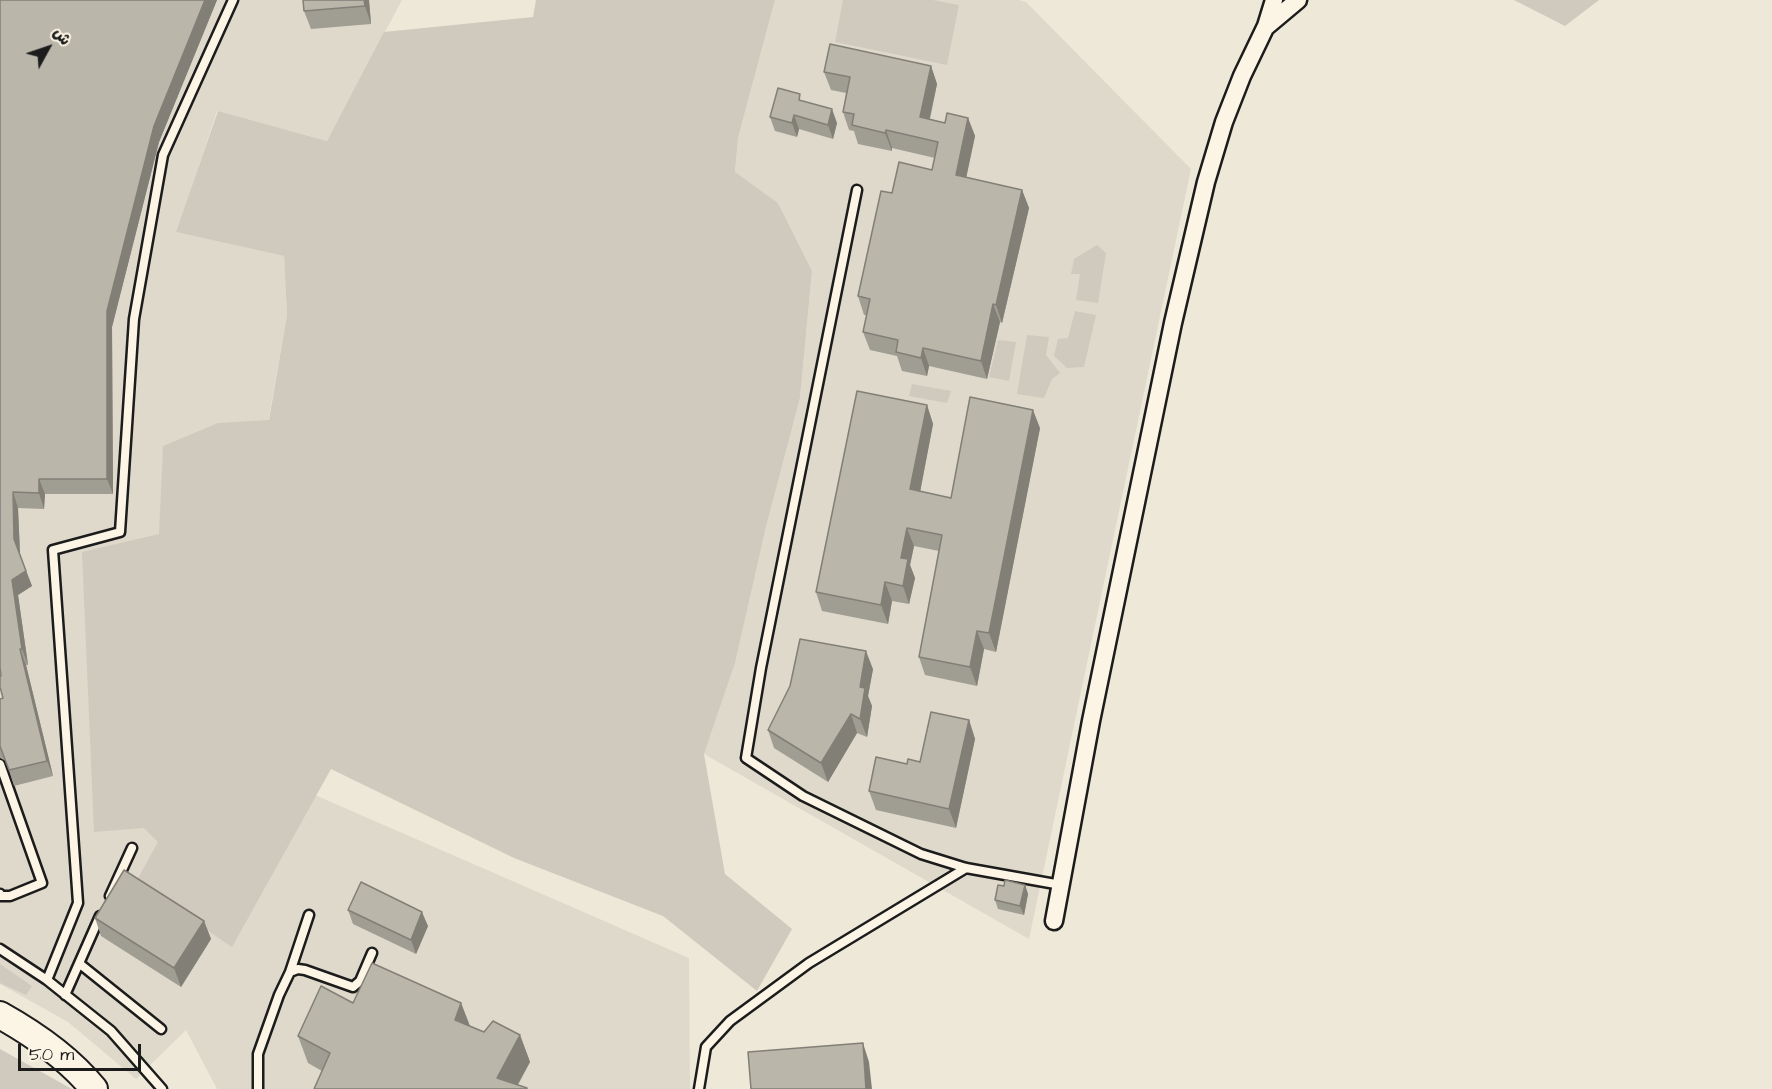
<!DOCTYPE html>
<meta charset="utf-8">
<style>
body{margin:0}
#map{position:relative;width:1772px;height:1089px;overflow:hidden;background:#eee8d9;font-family:"Architects Daughter","Playpen Sans Arabic",sans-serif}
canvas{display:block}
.north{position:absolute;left:18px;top:18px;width:60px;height:60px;-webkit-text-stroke:4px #fcf5e5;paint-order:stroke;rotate:50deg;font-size:16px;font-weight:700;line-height:24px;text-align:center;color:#1c1c1c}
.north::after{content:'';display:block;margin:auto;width:21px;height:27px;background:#1c1c1c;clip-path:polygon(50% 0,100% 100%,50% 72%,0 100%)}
.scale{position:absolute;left:18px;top:1044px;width:123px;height:27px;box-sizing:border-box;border:3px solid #1c1c1c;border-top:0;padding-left:8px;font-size:18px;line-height:21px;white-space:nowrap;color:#1c1c1c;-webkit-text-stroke:4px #fcf5e5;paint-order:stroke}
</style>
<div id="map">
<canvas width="1772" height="1089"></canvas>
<div class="north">ش</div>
<div class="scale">50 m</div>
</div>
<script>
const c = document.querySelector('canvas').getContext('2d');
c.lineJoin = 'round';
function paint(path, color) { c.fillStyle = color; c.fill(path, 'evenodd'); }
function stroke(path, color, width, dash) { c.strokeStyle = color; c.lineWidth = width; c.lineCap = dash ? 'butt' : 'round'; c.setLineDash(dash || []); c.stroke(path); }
const built = new Path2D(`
 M 0,0 L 402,0 L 327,141 L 217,111 L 177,232 L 284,256 L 287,315 L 260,468 L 315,795 L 689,958 L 690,1089 L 217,1089 L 186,1030 L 136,1079 L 68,1022 L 0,984 Z
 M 775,0 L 1019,0 L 1026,2 L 1191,169 L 1029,939 L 704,754 L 735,662 L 766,527 L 800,398 L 812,271 L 778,203 L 735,173 L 738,138 Z`);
const green = new Path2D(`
 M 536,0 L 775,0 L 738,138 L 735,172 L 778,203 L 812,271 L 800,398 L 766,527 L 735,663 L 704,754 L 725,874 L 792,929 L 757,991 L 663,916 L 514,858 L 331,769 L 232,947 L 136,882 L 158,842 L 144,828 L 94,832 L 82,552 L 159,534 L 163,446 L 218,423 L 269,420 L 287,315 L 284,256 L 176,232 L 218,111 L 327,141 L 384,32 L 533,17 Z
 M 843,0 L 933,0 L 959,5 L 947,65 L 835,42 Z
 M 1514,0 L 1599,0 L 1565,26 Z
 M 1097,245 L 1106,253 L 1098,303 L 1076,300 L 1080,274 L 1071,274 L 1074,259 Z
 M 1075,311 L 1096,315 L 1084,367 L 1067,368 L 1054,356 L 1058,339 L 1068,338 Z
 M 1027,335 L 1049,337 L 1046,355 L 1060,373 L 1052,379 L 1044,398 L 1017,394 Z
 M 998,340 L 1016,342 L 1009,381 L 989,377 Z
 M 912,384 L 951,391 L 947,403 L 909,396 Z
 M 0,964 L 32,986 L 26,995 L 0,983 Z
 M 0,1049 L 72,1089 L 0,1089 Z`);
const service = new Path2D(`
 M 857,190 L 761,668 L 746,758 L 803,796 L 921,854 L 966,868 L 1061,885
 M 0,764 L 42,883 L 10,896 L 1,896 L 0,894
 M 110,896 L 132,848
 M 0,949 L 47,980 L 111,1031 L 162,1089
 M 80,964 L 161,1029
 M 290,972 L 309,915
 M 47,980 L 78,903 L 53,550 L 120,532 L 134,319 L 163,155 L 233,0
 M 65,995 L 100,916
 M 258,1089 L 258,1054 L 279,995 L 290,972 L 298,969 L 305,970 L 353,987 L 360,981 L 372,953
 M 699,1089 L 706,1047 L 730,1021 L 809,963 L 966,868`);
const minor = new Path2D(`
 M 1267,26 L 1298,0
 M 1054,921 L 1091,721 L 1173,323 L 1206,182 L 1224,122 L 1242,76 L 1266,26 L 1274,0`);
const primary = new Path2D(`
 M 0,1015 C 34,1034 69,1058 94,1089`);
const wall = new Path2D(`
 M 0,0 L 217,0 L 159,142 L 112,327 L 113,494 L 45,494 L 44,509 L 18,508 L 20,554 L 32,586 L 18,595 L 28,665 L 26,665 L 53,776 L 14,786 L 6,761 L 0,758 L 0,699 L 3,698 L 1,676 Z
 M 303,0 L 369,0 L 371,24 L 311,29 L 304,11 Z
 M 931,66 L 937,84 L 930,119 L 945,123 L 968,118 L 975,136 L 966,177 L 1022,190 L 1029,208 L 1002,323 L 1000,322 L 987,379 L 929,366 L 927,376 L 902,371 L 897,356 L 870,350 L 863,332 L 867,315 L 864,315 L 858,296 L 892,193 L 932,170 L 935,158 L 892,148 L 892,151 L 858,144 L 854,131 L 849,130 L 843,112 L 846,93 L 831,90 L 824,72 Z
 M 803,101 L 837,123 L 833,139 L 799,129 L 797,137 L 775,131 L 770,117 Z
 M 927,405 L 933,424 L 920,492 L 951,498 L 1040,428 L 996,652 L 984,649 L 977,686 L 925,675 L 919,657 L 939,551 L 914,546 L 910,565 L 915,578 L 909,604 L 892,601 L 888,624 L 822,611 L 816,592 Z
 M 873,669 L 868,696 L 872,706 L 867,737 L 857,733 L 828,782 L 774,748 L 768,730 Z
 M 969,720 L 975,739 L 956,828 L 876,810 L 869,791 L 907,764 L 920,762 Z
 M 1025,885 L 1028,894 L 1024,915 L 998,909 L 995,900 L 1004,886 Z
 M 348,910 L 428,926 L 416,954 L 353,924 Z
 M 95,918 L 204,921 L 211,939 L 181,987 L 101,936 Z
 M 353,1003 L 461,1003 L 470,1026 L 484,1032 L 520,1035 L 530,1062 L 518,1085 L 527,1089 L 314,1089 L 322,1071 L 308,1063 L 298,1036 Z`);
const shadedWall = new Path2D(`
 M 205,0 L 217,0 L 159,142 L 112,327 L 113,494 L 107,479 L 107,311 L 154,126 Z
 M 364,0 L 369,0 L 371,24 L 365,6 Z
 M 931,66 L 937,84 L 926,135 L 920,117 Z
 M 832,109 L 837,123 L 833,139 L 828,125 Z
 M 794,115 L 799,129 L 797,137 L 792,123 Z
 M 968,118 L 975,136 L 963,193 L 956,175 Z
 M 886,130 L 892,148 L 892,151 L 885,133 Z
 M 1022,190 L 1029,208 L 1002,323 L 996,305 Z
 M 993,304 L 1000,322 L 987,379 L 981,361 Z
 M 923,348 L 929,366 L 927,376 L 921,358 Z
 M 927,405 L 933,424 L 917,508 L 910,489 Z
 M 1033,410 L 1040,428 L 996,652 L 989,633 Z
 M 39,479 L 45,494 L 44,509 L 39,493 Z
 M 13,492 L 18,508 L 20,554 L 14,539 Z
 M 907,528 L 914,546 L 910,565 L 915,578 L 909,604 L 903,586 L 901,558 Z
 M 26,571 L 32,586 L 18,595 L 28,665 L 22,649 L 12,580 Z
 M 885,582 L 892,601 L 888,624 L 881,605 Z
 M 977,631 L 984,649 L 977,686 L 970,667 Z
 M 20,649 L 26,665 L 53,776 L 47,761 Z
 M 866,651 L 873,669 L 868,696 L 872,706 L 867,737 L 860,719 L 860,687 Z
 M 851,714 L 857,733 L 828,782 L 821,763 Z
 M 969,720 L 975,739 L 956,828 L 949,809 Z
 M 1025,885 L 1028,894 L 1024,915 L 1020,906 Z
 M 422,912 L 428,926 L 416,954 L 411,940 Z
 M 204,921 L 211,939 L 181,987 L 174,968 Z
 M 461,1003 L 471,1029 L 455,1020 Z
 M 520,1035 L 530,1062 L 515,1089 L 497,1078 Z
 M 863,1043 L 869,1062 L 872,1089 L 866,1089 Z`);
const building = new Path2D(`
 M 0,0 L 205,0 L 154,126 L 107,311 L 107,479 L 39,479 L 39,493 L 13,492 L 14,539 L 26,571 L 12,580 L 22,649 L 20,649 L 47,761 L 9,770 L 0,746 L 0,699 L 3,698 L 0,687 L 0,676 L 1,676 L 0,667 Z
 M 303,0 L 364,0 L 365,6 L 304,11 Z
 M 830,44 L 931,66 L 920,117 L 945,123 L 947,113 L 968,118 L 956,175 L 1022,190 L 996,305 L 993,304 L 981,361 L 923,348 L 921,358 L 896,352 L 898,340 L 863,332 L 870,299 L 858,296 L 881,191 L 892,193 L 899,162 L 932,170 L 938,142 L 886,130 L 885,133 L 852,125 L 854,114 L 843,112 L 850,77 L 824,72 Z
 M 778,88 L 800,94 L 799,100 L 832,109 L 828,125 L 794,115 L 792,123 L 770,117 Z
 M 857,391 L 927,405 L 910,489 L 951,498 L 970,397 L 1033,410 L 989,633 L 977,631 L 970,667 L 919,657 L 942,535 L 907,528 L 901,558 L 908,559 L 903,586 L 885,582 L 881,605 L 816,592 Z
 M 800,639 L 866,651 L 860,687 L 865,688 L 860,719 L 851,714 L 821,763 L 768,730 L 790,686 Z
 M 931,712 L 969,720 L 949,809 L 869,791 L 876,757 L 907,764 L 908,759 L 920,762 Z
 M 124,870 L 204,921 L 174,968 L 95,918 Z
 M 1005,880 L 1025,885 L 1020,906 L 995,900 L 998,885 L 1004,886 Z
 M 361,882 L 422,912 L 411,940 L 348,910 Z
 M 372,963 L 461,1003 L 455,1020 L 484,1032 L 493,1021 L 520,1035 L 497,1078 L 527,1088 L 527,1089 L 314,1089 L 330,1053 L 298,1036 L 321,986 L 353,1003 Z
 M 863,1043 L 866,1089 L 751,1089 L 748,1052 Z`);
paint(built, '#ded9cb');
paint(green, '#cfcabd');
stroke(service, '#1c1c1c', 13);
stroke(minor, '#1c1c1c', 21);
stroke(primary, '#1c1c1c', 30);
stroke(service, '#fcf5e5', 8);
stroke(minor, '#fcf5e5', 16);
stroke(primary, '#fcf5e5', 26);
paint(wall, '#a09d92');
paint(shadedWall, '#827f77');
paint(building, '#bab6aa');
stroke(building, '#827f77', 1.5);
</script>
